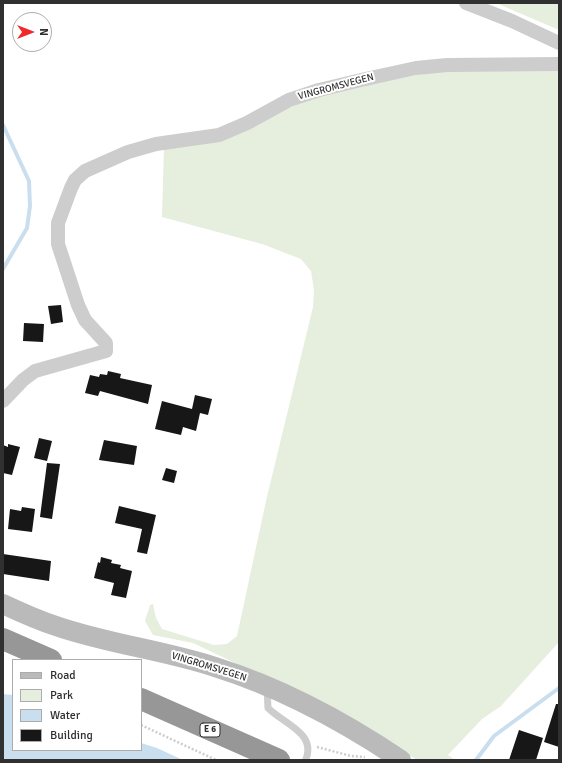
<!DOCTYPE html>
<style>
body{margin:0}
#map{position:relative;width:562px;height:763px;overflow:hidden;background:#fff;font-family:Signika,sans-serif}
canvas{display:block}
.frame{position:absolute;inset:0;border:4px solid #303030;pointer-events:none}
.legend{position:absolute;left:12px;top:659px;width:130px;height:92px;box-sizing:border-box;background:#fff;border:1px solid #acacac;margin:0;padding:5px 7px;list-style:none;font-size:12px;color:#303030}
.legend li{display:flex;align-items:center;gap:8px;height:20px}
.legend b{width:20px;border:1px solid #acacac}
.north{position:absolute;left:12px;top:12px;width:40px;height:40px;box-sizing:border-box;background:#fff;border:1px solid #acacac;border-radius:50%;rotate:90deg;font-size:11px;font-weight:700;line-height:16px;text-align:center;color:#303030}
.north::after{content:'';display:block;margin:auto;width:14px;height:18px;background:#f1292c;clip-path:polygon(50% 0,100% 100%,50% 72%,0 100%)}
</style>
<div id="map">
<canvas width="562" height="763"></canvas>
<div class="frame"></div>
<ul class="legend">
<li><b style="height:5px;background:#bababa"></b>Road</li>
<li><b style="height:11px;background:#e6eede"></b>Park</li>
<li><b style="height:11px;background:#c9deef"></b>Water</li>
<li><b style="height:11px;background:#171717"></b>Building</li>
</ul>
<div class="north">N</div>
</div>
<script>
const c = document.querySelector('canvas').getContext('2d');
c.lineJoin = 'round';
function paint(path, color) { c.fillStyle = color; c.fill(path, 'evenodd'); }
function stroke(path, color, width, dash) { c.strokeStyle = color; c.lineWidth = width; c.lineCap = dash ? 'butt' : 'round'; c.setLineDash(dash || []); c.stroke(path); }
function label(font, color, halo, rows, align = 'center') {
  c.font = font + ' Signika,sans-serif'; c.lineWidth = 4; c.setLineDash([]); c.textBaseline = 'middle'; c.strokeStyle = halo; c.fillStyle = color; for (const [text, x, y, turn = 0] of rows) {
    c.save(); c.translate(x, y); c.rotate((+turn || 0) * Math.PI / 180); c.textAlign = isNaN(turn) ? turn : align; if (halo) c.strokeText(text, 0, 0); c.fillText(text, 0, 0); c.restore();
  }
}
const green = new Path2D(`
 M 496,3 L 559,3 L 559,30 Z
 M 559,70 L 559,642 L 501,706 L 482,719 L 448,755 L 455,760 L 417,760 L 347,716 L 193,643 L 153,635 L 145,621 L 150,605 L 153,604 L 156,618 L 162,629 L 214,645 L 227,644 L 237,636 L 266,501 L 313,307 L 314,290 L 311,271 L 301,259 L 262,244 L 162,217 L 164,147 L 267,116 L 328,93 L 392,80 L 438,71 Z`);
const water = new Path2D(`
 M 3,694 L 13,695 L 13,750 L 141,750 L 141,743 L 157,748 L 183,760 L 3,760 Z`);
const stream = new Path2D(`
 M 3,125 L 29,181 L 30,206 L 27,228 L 3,269
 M 476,760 L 494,736 L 559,688`);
const building = new Path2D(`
 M 61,305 L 63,322 L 51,324 L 48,306 Z
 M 24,323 L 44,324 L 43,342 L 23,341 Z
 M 108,371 L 121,374 L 120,378 L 152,385 L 148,404 L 100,391 L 98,396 L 85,393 L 90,375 L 99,377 L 100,374 L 107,375 Z
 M 195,395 L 212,399 L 208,415 L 200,413 L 196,431 L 183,427 L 181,435 L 155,429 L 162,401 L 192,409 Z
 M 39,438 L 52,441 L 47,461 L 34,458 Z
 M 104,440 L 137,446 L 134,465 L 99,460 Z
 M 8,444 L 20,447 L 12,475 L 3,473 L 3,445 L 8,447 Z
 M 47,463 L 60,464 L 52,519 L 40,517 Z
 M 166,468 L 177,471 L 174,483 L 162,480 Z
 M 119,506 L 156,515 L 147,554 L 137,552 L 142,529 L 115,523 Z
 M 22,507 L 35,509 L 32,532 L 8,529 L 10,509 L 21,511 Z
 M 3,554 L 51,561 L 49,581 L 3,574 Z
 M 101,557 L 112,560 L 111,563 L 121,565 L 120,568 L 132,571 L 126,598 L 111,595 L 114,583 L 94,578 L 98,562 L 100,563 Z
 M 556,704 L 559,704 L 559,747 L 544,742 Z
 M 519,730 L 543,738 L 536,760 L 509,760 Z`);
const path = new Path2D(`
 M 141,725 L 216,760
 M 317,747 L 351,756 L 365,757`);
const lane = new Path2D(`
 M 267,688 L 268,708 C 284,724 316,733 306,759`);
const street = new Path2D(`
 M 466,3 L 512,21 L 559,43
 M 3,401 L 23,380 L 35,371 L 106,351 L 106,343 L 85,320 L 78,305 L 58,244 L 58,223 L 71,188 L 75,180 L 85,171 L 128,152 L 156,144 L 219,135 L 247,123 L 289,100 L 319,90 L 361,80 L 416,68 L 447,65 L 559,64`);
const secondary = new Path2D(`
 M 3,604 C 20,612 38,620 56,626 C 108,644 163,650 215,667 C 282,688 343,721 401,760`);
const highway = new Path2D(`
 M 3,639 L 51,660
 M 141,699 L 279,760`);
const shields = [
 [210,730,20]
];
const shieldNames = [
 ["E 6",210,730]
];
const streetNames = [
 ["VINGROMSVEGEN",336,87,-15],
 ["VINGROMSVEGEN",209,667,17]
];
paint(green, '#e6eede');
paint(water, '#c9deef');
stroke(stream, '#c9deef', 4);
paint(building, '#171717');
stroke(path, '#cdcdcd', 2.5, [2, 2]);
stroke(lane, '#cdcdcd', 7);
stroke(street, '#cdcdcd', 14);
stroke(secondary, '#bababa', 20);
stroke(highway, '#979797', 22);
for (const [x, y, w] of shields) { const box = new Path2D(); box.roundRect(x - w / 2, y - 7, w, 14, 3); c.fillStyle = '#fff'; c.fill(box); stroke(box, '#303030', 1); }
label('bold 9px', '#303030', null, shieldNames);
label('10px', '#303030', '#fff', streetNames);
</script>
